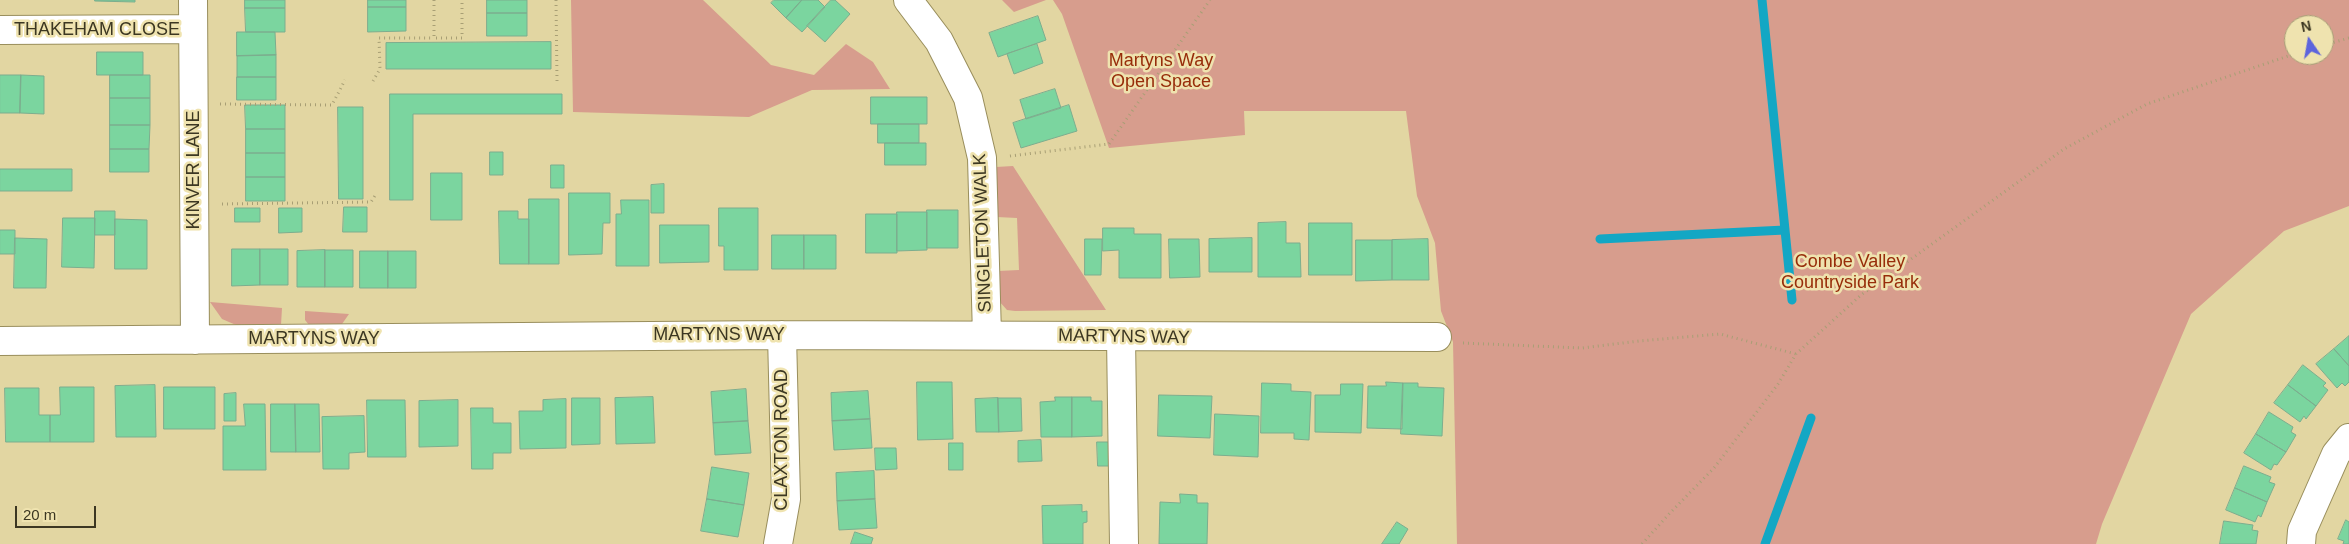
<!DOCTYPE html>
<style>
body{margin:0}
#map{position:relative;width:2349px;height:544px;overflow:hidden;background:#e2d6a2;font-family:Arial,sans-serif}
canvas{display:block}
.north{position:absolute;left:2284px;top:15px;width:50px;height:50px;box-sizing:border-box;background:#efe3af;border:1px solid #a79e77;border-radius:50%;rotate:348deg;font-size:14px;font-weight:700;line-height:20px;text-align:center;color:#3c3722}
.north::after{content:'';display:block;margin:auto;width:18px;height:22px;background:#5d64dc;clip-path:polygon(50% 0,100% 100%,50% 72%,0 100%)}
.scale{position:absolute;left:15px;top:506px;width:81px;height:22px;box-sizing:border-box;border:2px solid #3c3722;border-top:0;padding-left:6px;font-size:15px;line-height:18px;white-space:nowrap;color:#3c3722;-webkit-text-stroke:4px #efe3af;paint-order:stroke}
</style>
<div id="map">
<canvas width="2349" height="544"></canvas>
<div class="north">N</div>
<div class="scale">20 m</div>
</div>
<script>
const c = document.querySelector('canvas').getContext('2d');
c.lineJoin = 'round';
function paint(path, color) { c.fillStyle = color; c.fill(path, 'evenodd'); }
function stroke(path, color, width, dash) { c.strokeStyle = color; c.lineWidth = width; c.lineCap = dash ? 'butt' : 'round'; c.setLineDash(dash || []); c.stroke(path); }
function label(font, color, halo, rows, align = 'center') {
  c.font = font + ' Arial,sans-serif'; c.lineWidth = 5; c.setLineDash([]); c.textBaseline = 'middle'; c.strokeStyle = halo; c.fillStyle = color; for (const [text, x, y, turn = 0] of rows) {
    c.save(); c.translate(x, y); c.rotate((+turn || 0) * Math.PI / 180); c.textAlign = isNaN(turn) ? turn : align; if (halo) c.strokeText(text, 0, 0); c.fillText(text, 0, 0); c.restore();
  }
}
const green = new Path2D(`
 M 571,0 L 703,0 L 771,65 L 814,75 L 846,44 L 873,62 L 890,89 L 812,90 L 749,117 L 573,112 Z
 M 1002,0 L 1046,0 L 1014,12 Z
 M 1053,0 L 2349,0 L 2349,206 L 2284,231 L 2191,314 L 2102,524 L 2096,544 L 1457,544 L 1453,342 L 1441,311 L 1435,243 L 1417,196 L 1406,111 L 1244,111 L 1245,135 L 1109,148 L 1062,14 ZM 2294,25 L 2324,25 L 2324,55 L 2294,55 Z
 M 1013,166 L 1106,310 L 1015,311 L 1007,310 L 999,301 L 998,271 L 1019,270 L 1017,218 L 997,217 L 996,167 Z
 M 210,302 L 282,308 L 281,325 L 236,325 L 222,319 Z
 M 305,311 L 349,314 L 342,324 L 309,325 L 305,320 Z`);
const stream = new Path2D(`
 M 1762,0 L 1792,300
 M 1600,239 L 1785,230
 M 1765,544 L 1811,418`);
const building = new Path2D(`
 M 95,0 L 135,0 L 135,2 L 95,1 Z
 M 245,0 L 285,0 L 285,8 L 245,8 Z
 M 368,0 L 406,0 L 406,7 L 368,7 Z
 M 487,0 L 527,0 L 527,13 L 487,13 Z
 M 774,0 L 802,0 L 786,18 L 771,3 Z
 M 802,0 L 818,0 L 825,7 L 802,32 L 786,18 Z
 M 831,0 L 835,0 L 850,14 L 825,42 L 807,26 Z
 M 368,7 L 406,7 L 406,31 L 368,32 Z
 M 245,8 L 285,8 L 285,32 L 246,32 Z
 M 487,13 L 527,13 L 527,36 L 487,36 Z
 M 1038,16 L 1046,40 L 998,57 L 989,33 Z
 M 237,32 L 275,32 L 276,55 L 237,56 Z
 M 551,42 L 551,69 L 386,69 L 386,43 Z
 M 1037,44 L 1043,63 L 1014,74 L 1007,54 Z
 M 97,52 L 143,52 L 143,75 L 97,75 Z
 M 276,55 L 276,77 L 237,77 L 237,56 Z
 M 0,75 L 21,75 L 20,113 L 0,113 Z
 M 21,75 L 44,76 L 44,114 L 20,113 Z
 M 110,75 L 150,75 L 150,98 L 110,98 Z
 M 237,77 L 276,77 L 276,100 L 237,100 Z
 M 1055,89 L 1061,108 L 1026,119 L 1020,100 Z
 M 390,94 L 562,94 L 562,114 L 413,114 L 413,200 L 390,200 Z
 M 871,97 L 927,97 L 927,124 L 871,124 Z
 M 110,98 L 150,98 L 150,125 L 110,125 Z
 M 245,105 L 285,105 L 285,129 L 246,129 Z
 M 1069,105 L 1077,131 L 1021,148 L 1013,123 Z
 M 338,107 L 363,107 L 363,199 L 339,199 Z
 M 878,124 L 919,124 L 919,143 L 878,143 Z
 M 110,125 L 150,125 L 149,149 L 110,149 Z
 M 246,129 L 285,129 L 285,153 L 246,153 Z
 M 885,143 L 926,143 L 926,165 L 885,165 Z
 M 110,149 L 149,149 L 149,172 L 110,172 Z
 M 490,152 L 503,152 L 503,175 L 490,175 Z
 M 246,153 L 285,153 L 285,177 L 246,177 Z
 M 551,165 L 564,165 L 564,188 L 551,188 Z
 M 0,169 L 72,169 L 72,191 L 0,191 Z
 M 431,173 L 462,173 L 462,220 L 431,220 Z
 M 246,177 L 285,177 L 285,201 L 246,201 Z
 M 664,184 L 664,213 L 651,213 L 651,185 Z
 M 569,193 L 610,193 L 610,223 L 603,223 L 602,254 L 569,255 Z
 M 529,199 L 559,199 L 559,264 L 529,264 Z
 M 621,200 L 649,200 L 649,266 L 616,266 L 616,214 L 621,214 Z
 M 344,207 L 367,207 L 367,232 L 343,232 Z
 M 235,208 L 260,208 L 260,222 L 235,222 Z
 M 279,208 L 302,208 L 302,232 L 279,233 Z
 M 719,208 L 758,208 L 758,270 L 724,270 L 724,246 L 719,246 Z
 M 927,210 L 958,210 L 958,248 L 927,248 Z
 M 95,211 L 115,211 L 115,235 L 95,235 Z
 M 499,211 L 518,211 L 518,219 L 529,219 L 529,264 L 500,264 Z
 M 897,212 L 927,212 L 927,250 L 897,251 Z
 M 866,214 L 897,214 L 897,253 L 866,253 Z
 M 63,218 L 95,218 L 94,268 L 62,267 Z
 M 115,219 L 147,220 L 147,269 L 115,269 Z
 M 1286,222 L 1286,243 L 1300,243 L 1301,277 L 1258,277 L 1258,223 Z
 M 1309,223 L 1352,223 L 1352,275 L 1309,275 Z
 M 660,225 L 709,225 L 709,262 L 660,263 Z
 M 1103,228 L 1134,228 L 1134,234 L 1161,234 L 1161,278 L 1119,278 L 1119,250 L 1103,251 Z
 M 0,230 L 15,230 L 15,254 L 0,254 Z
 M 772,235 L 804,235 L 804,269 L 772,269 Z
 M 804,235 L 836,235 L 836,269 L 804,269 Z
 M 15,238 L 47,239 L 46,288 L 14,288 Z
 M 1252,238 L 1252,272 L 1209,272 L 1209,239 Z
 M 1085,239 L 1102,239 L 1101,275 L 1085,275 Z
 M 1169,239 L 1199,239 L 1200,277 L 1170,278 Z
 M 1428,239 L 1429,280 L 1392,280 L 1392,240 Z
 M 1356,240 L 1392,240 L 1392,280 L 1356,281 Z
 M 232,249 L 260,249 L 260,285 L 232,286 Z
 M 260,249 L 288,249 L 288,285 L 260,285 Z
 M 325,250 L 325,287 L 297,287 L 297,251 Z
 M 325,250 L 353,250 L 353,287 L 325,287 Z
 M 360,251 L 388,251 L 388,288 L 360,288 Z
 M 388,251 L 416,251 L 416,288 L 388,288 Z
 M 2349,336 L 2349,366 L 2334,349 Z
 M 2334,349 L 2349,366 L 2349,382 L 2345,386 L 2342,383 L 2337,388 L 2316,364 Z
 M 2303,365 L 2326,383 L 2323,386 L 2328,390 L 2316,406 L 2288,385 Z
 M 917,382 L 952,382 L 953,439 L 918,440 Z
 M 1386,382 L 1403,383 L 1402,429 L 1367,428 L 1368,386 L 1386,386 Z
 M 1262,383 L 1291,384 L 1291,391 L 1311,392 L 1309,440 L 1294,439 L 1294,433 L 1261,433 Z
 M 1403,383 L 1418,383 L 1418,387 L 1444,388 L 1442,436 L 1401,434 Z
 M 1341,384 L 1363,384 L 1361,433 L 1315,432 L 1315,395 L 1340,395 Z
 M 155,385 L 156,437 L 116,437 L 115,386 Z
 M 2288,385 L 2316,406 L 2306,419 L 2304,416 L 2300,422 L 2274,403 Z
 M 60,387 L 94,387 L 94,442 L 50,442 L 50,415 L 60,415 Z
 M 164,387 L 215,387 L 215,429 L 164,429 Z
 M 5,388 L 39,388 L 39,415 L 50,415 L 50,442 L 6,442 Z
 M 746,389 L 748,421 L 713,423 L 711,392 Z
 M 868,391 L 870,419 L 832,421 L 831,393 Z
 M 236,393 L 236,421 L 224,421 L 224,394 Z
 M 1159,395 L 1212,396 L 1210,438 L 1158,436 Z
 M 653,397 L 655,443 L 616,444 L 615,398 Z
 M 1055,397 L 1072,397 L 1072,437 L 1041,437 L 1040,402 L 1055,401 Z
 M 1072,397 L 1091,397 L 1091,401 L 1102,401 L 1102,436 L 1072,437 Z
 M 572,398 L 600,398 L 600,444 L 572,445 Z
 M 998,398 L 1021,398 L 1022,431 L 999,432 Z
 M 998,398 L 999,432 L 976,432 L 975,399 Z
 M 566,399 L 566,448 L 520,449 L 519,411 L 543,411 L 543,400 Z
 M 367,400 L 405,400 L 406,457 L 368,457 Z
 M 458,400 L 458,446 L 419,447 L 419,401 Z
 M 244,404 L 265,404 L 266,470 L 223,470 L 223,426 L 245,426 Z
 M 271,404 L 295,404 L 296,452 L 271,452 Z
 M 295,404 L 319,404 L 320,452 L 296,452 Z
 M 471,408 L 493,408 L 493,423 L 511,423 L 511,453 L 493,453 L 493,469 L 472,469 Z
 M 2269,412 L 2293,427 L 2291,432 L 2296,435 L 2286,452 L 2256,434 Z
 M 1215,414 L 1259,416 L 1258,457 L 1214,455 Z
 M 364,416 L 365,452 L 349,453 L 349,469 L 323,469 L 322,417 Z
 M 870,419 L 872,448 L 834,450 L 832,421 Z
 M 748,421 L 751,453 L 715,455 L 713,423 Z
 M 2256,434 L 2286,452 L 2277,465 L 2274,464 L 2271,470 L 2244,453 Z
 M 1041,440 L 1042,461 L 1018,462 L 1018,441 Z
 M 1097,442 L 1112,442 L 1113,466 L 1098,466 Z
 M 949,443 L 963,443 L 963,470 L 949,470 Z
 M 875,448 L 896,448 L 897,469 L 876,470 Z
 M 2244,466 L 2271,477 L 2269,482 L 2275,484 L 2267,502 L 2235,488 Z
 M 712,467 L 749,473 L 744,505 L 707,499 Z
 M 874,471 L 875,499 L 837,501 L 836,473 Z
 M 2235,488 L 2267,502 L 2261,517 L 2258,515 L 2255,522 L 2226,510 Z
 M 1180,494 L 1197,495 L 1197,503 L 1208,503 L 1207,544 L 1159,544 L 1160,502 L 1180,503 Z
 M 707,499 L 744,505 L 738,537 L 701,531 Z
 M 875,499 L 877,528 L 839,530 L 837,501 Z
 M 1082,505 L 1082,512 L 1087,511 L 1087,522 L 1083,523 L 1083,544 L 1043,544 L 1042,506 Z
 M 2346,520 L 2349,522 L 2349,544 L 2343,544 L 2344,541 L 2338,539 Z
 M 2224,521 L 2253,525 L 2252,530 L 2258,531 L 2256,544 L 2220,544 Z
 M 1397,522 L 1408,529 L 1399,544 L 1382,544 Z
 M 855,532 L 873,538 L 871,544 L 851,544 Z`);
const path = new Path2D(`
 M 434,0 L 434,38 L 462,38 L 462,0
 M 556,0 L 557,81
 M 2324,45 L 2349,38
 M 373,81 L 380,69 L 379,38 L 434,38
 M 220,104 L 332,105 L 345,80
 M 1010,156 L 1109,144 L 1210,0
 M 222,204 L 371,202 L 376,194
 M 1463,343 L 1582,348 L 1639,341 L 1720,334 L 1796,354
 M 1642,544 L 1669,514 L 1714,468 L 1778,384 L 1796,354 L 1861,295 L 2064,149 L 2147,104 L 2294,54`);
const minor = new Path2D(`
 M 193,0 L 195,340
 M 908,0 L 939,41 L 968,98 L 982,158 L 987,335
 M 0,30 L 193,29
 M 1121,337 L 1124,544
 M 0,341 L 782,335 L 1437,337
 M 778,544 L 786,499 L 782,335
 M 2301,544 L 2302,531 L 2336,454 L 2349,438`);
const streetNames = [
 ["THAKEHAM CLOSE",97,30],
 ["KINVER LANE",194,170,-90],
 ["SINGLETON WALK",983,233,-92],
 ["MARTYNS WAY",719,335],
 ["MARTYNS WAY",1124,337,1],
 ["MARTYNS WAY",314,339],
 ["CLAXTON ROAD",782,440,-90]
];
const parkNames = [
 ["Martyns Way",1161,61],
 ["Open Space",1161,82],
 ["Combe Valley",1850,262],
 ["Countryside Park",1850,283]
];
paint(green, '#d79d8d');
stroke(stream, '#13a7c4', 9);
paint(building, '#7bd59f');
stroke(building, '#7cad8e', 1);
stroke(minor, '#998e5c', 30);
stroke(path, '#a89f75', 3, [1, 4]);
stroke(minor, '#fff', 28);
label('18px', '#3c3722', '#efe3af', streetNames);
label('18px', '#972d0a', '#efe3af', parkNames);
</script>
